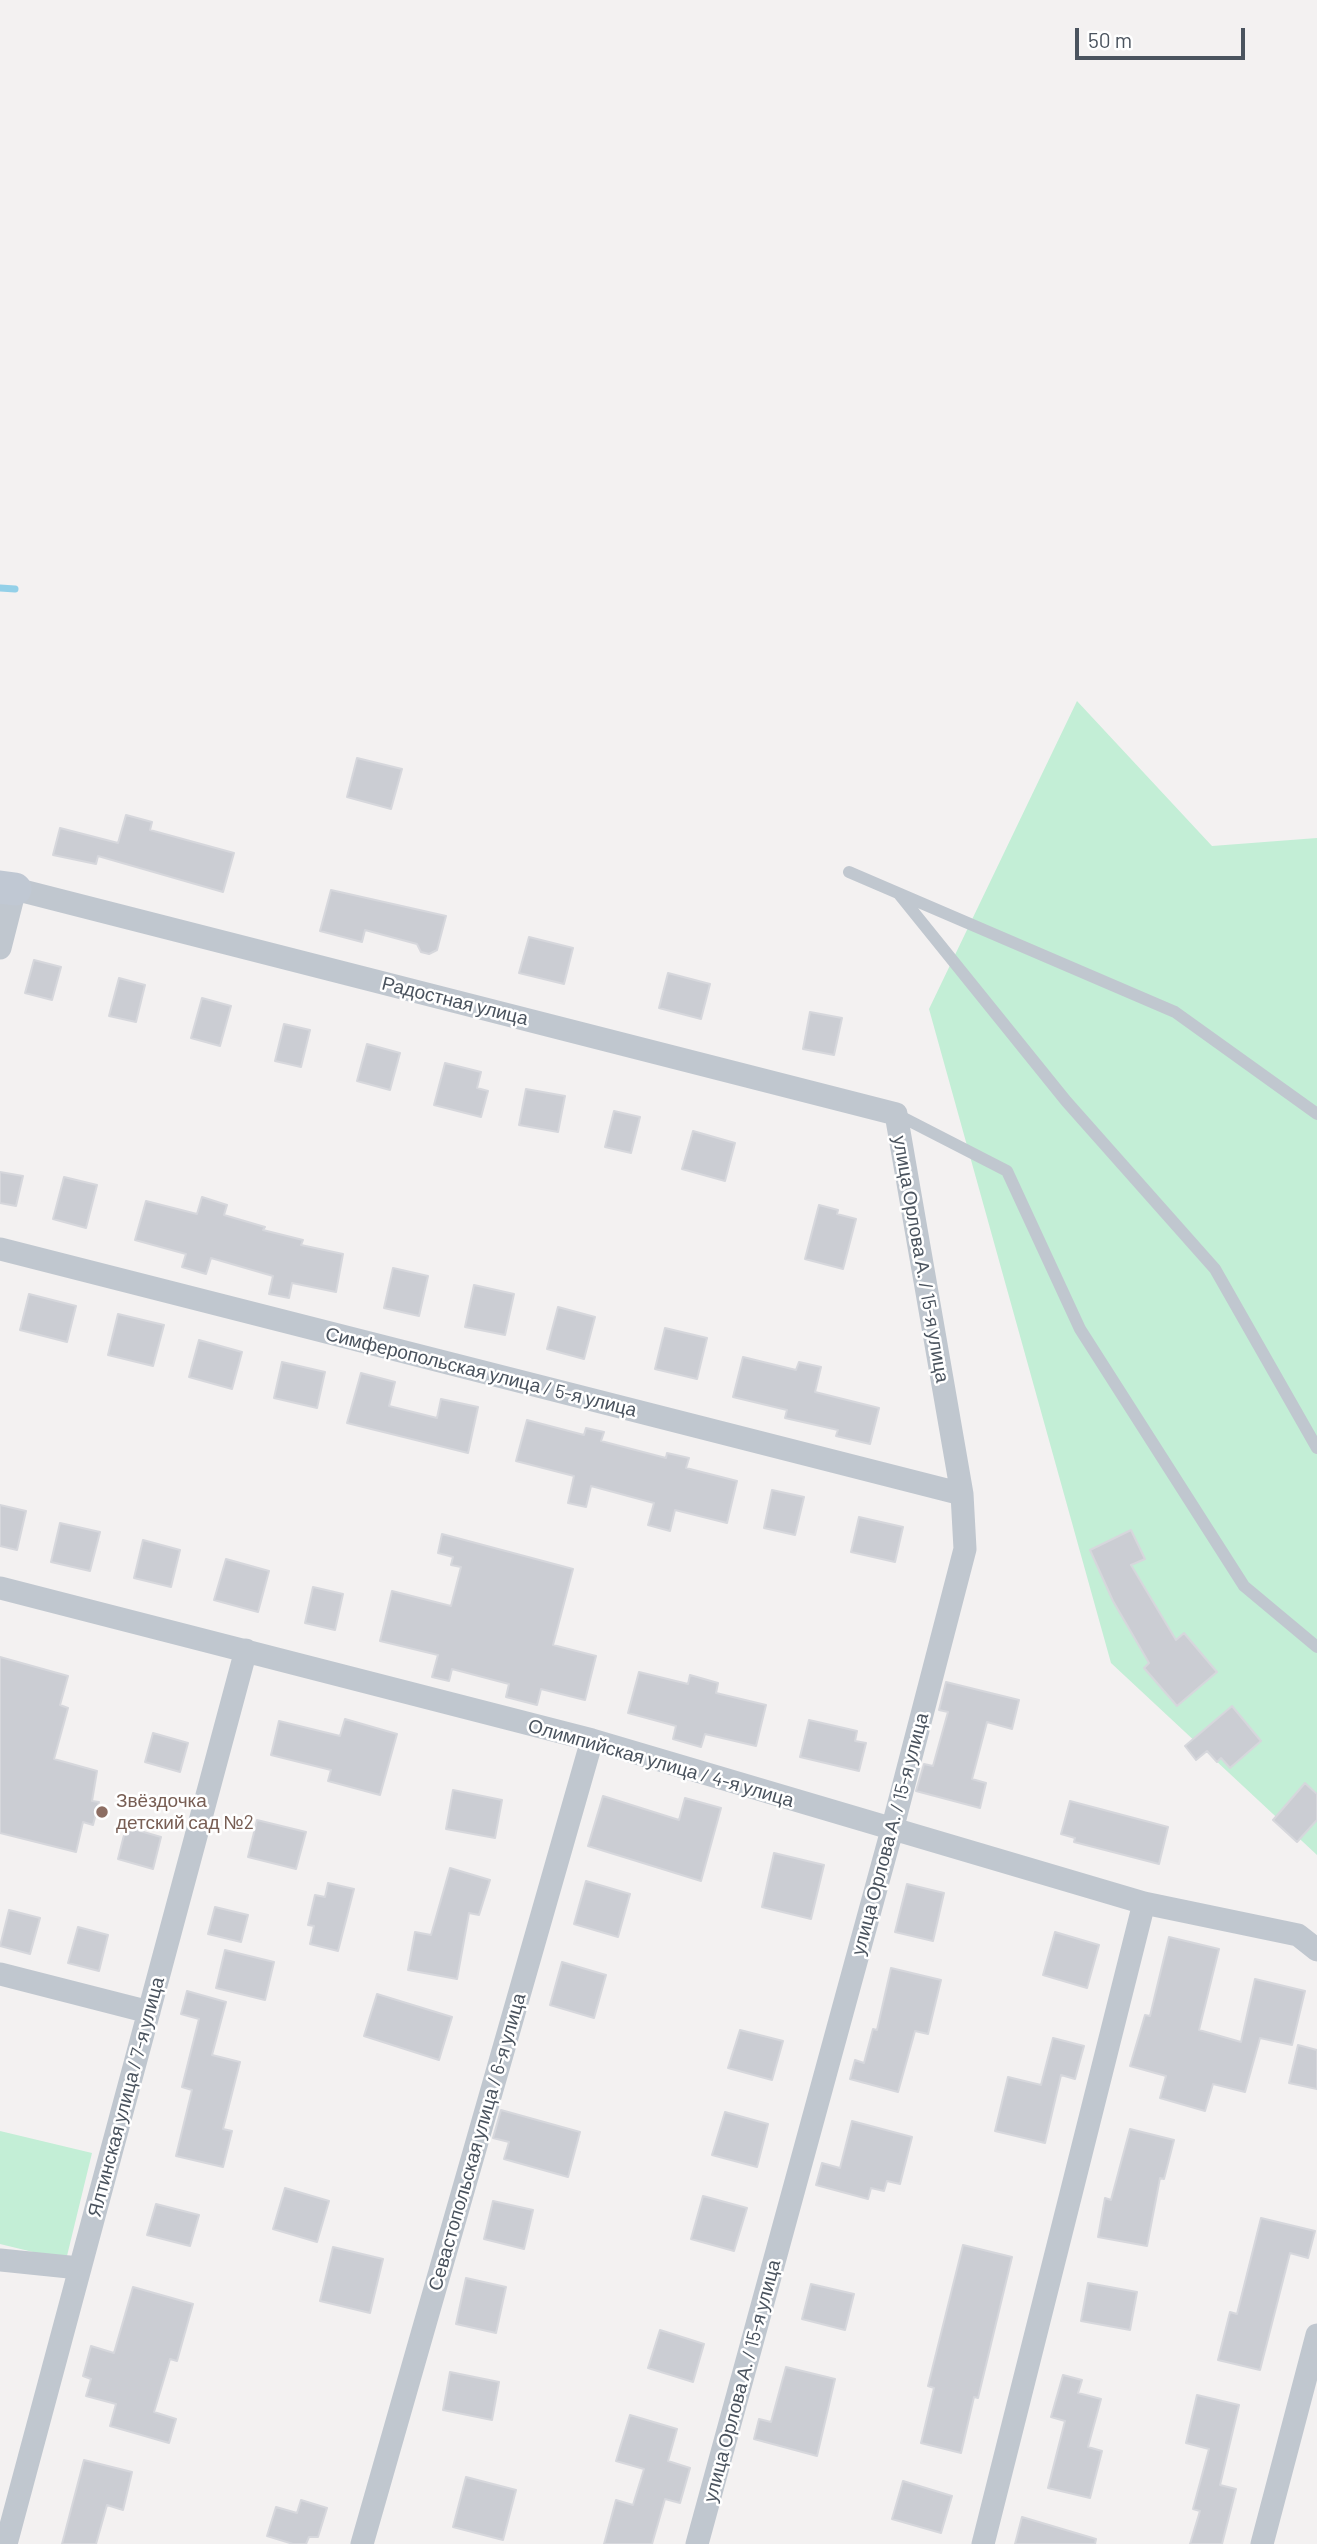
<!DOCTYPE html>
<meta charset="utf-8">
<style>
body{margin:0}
#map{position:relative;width:1317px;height:2544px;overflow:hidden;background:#f3f1f1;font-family:Barlow,sans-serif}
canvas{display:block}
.scale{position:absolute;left:1075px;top:28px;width:170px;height:32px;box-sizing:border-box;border:4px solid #4a535e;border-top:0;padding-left:9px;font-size:21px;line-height:24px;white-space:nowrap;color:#4a535e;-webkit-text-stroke:5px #fff;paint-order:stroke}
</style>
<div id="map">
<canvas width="1317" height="2544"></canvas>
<div class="scale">50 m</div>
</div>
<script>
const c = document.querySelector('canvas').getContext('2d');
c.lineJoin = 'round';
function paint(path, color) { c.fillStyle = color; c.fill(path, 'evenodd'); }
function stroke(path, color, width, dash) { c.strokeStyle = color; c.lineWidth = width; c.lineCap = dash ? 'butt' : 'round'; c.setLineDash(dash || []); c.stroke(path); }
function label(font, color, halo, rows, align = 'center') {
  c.font = font + ' Barlow,sans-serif'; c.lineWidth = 5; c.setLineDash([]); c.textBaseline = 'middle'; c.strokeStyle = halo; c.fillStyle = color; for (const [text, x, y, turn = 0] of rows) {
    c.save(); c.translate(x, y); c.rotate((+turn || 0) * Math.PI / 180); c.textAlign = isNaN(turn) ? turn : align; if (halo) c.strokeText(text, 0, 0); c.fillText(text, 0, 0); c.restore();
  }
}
const green = new Path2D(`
 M 1077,701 L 1212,846 L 1317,838 L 1317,1855 L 1111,1663 L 929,1009 Z
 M 0,2131 L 92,2153 L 66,2260 L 0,2244 Z`);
const stream = new Path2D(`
 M 0,588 L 15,589`);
const building = new Path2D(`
 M 357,758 L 402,769 L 391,809 L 347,797 Z
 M 126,815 L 152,822 L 150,830 L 234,853 L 223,892 L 98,856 L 96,864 L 53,855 L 60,828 L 118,843 Z
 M 331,890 L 446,916 L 437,950 L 429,954 L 421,952 L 417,944 L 365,930 L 362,942 L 320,931 Z
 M 529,937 L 573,948 L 564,984 L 519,973 Z
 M 34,960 L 61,967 L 52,1000 L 25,993 Z
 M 668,973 L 710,984 L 701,1019 L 659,1008 Z
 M 119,978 L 145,985 L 136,1022 L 109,1016 Z
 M 202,998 L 231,1006 L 220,1046 L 191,1038 Z
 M 810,1012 L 842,1018 L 834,1055 L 803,1049 Z
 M 284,1024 L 310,1030 L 301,1067 L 275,1061 Z
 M 367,1044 L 400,1053 L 390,1090 L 357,1081 Z
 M 445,1063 L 481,1072 L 477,1088 L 488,1091 L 481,1117 L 434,1105 Z
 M 526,1089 L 565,1096 L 558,1132 L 519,1125 Z
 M 614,1111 L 640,1117 L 631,1153 L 605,1147 Z
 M 693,1131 L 735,1143 L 725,1181 L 682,1169 Z
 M 0,1172 L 23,1176 L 16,1206 L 0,1203 Z
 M 64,1177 L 97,1185 L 86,1228 L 53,1219 Z
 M 202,1197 L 227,1205 L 224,1215 L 265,1227 L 263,1230 L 303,1240 L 301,1245 L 343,1254 L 336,1292 L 292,1283 L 289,1298 L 269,1294 L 273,1276 L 211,1258 L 206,1274 L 182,1267 L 186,1254 L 135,1240 L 146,1201 L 197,1214 Z
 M 819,1205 L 838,1210 L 837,1214 L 856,1219 L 843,1269 L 805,1259 Z
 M 393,1268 L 428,1276 L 419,1316 L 384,1308 Z
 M 474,1285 L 514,1294 L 505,1335 L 465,1327 Z
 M 29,1294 L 76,1306 L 67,1342 L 20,1330 Z
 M 558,1307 L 595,1317 L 584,1359 L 547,1349 Z
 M 118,1314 L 164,1325 L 153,1366 L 108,1355 Z
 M 665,1328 L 707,1338 L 697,1379 L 655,1369 Z
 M 199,1340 L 242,1352 L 232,1389 L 189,1377 Z
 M 743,1357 L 796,1370 L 799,1362 L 821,1367 L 815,1392 L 879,1408 L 870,1444 L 836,1436 L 838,1430 L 785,1418 L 787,1410 L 733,1397 Z
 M 282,1362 L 325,1372 L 317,1408 L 274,1398 Z
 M 361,1373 L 395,1382 L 389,1406 L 437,1418 L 441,1399 L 478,1407 L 468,1453 L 347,1423 Z
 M 527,1420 L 584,1435 L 586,1428 L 604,1432 L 601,1441 L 666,1458 L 667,1453 L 689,1458 L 686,1468 L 737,1481 L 727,1523 L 675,1510 L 670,1531 L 648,1525 L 654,1503 L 591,1486 L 586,1507 L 568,1503 L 574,1476 L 516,1461 Z
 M 772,1490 L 804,1497 L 795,1535 L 764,1528 Z
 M 0,1505 L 26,1511 L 17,1550 L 0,1546 Z
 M 859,1517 L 903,1527 L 895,1562 L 851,1552 Z
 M 60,1523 L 100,1532 L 90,1571 L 51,1562 Z
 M 1131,1530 L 1145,1559 L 1131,1565 L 1176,1640 L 1184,1633 L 1217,1672 L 1177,1706 L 1144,1668 L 1149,1663 L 1113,1601 L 1090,1550 Z
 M 442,1534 L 573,1569 L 553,1645 L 596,1656 L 585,1700 L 541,1689 L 537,1705 L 506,1697 L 509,1684 L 452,1669 L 449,1681 L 432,1677 L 438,1655 L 380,1641 L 392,1591 L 451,1606 L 461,1567 L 451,1565 L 453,1557 L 438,1553 Z
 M 143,1540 L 180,1550 L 171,1587 L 134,1578 Z
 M 226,1559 L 269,1571 L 258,1612 L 214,1600 Z
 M 313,1587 L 343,1594 L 335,1630 L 305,1623 Z
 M 0,1657 L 68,1676 L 60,1705 L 68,1708 L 54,1759 L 97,1771 L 92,1801 L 99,1802 L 93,1825 L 83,1822 L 76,1852 L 0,1833 Z
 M 639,1672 L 688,1684 L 690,1675 L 718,1683 L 716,1693 L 766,1705 L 756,1746 L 705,1734 L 701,1747 L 673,1739 L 676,1726 L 628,1713 Z
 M 946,1682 L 1019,1700 L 1012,1729 L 987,1722 L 972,1779 L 986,1783 L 980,1808 L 916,1791 L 924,1764 L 933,1766 L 948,1712 L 939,1710 Z
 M 1232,1706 L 1261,1741 L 1230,1768 L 1221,1758 L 1217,1762 L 1207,1751 L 1196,1760 L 1185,1746 Z
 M 345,1719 L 397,1734 L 380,1795 L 328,1781 L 331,1770 L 271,1755 L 279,1721 L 340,1736 Z
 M 809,1720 L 857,1731 L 855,1741 L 866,1743 L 859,1771 L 800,1757 Z
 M 153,1733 L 188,1743 L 180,1772 L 145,1762 Z
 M 1305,1783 L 1317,1794 L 1317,1820 L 1297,1842 L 1273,1820 Z
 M 453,1790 L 502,1800 L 495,1838 L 446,1829 Z
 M 603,1796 L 679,1820 L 685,1798 L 721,1808 L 701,1881 L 588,1846 Z
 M 1070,1801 L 1168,1827 L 1159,1864 L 1074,1842 L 1075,1838 L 1061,1834 Z
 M 257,1820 L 306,1832 L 296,1869 L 248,1857 Z
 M 126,1827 L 161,1837 L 153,1869 L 118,1859 Z
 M 774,1853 L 824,1865 L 811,1919 L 762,1907 Z
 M 450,1868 L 490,1880 L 479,1915 L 469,1913 L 457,1979 L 408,1970 L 415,1932 L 431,1935 Z
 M 586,1881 L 630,1894 L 618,1937 L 574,1924 Z
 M 328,1883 L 354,1889 L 338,1951 L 310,1944 L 314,1926 L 308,1925 L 315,1895 L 325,1897 Z
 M 907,1884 L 944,1893 L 933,1941 L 895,1932 Z
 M 215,1907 L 248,1915 L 241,1942 L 208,1934 Z
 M 9,1910 L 40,1918 L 30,1954 L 0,1946 Z
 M 78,1927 L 108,1935 L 99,1971 L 68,1963 Z
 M 1055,1932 L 1099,1945 L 1087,1988 L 1043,1975 Z
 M 1169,1937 L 1219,1949 L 1199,2030 L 1241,2042 L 1255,1979 L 1305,1991 L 1292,2045 L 1260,2038 L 1245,2092 L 1213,2084 L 1205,2111 L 1160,2098 L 1166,2076 L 1130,2066 L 1145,2015 L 1150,2016 Z
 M 225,1950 L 274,1962 L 265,2000 L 216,1988 Z
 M 562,1962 L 606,1975 L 594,2018 L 550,2005 Z
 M 891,1968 L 941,1980 L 928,2034 L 915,2031 L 898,2092 L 850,2079 L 855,2060 L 864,2063 L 873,2029 L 877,2030 Z
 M 187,1991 L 226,2002 L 212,2055 L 240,2062 L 223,2129 L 232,2131 L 223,2167 L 176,2156 L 192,2090 L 182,2087 L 199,2019 L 181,2014 Z
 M 377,1994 L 452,2017 L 439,2060 L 364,2036 Z
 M 740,2030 L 783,2041 L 772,2080 L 728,2068 Z
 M 1053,2038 L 1084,2046 L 1075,2079 L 1061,2075 L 1045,2143 L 995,2131 L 1008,2077 L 1041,2085 Z
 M 1298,2045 L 1317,2050 L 1317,2089 L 1289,2083 Z
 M 501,2110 L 580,2132 L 568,2177 L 504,2159 L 509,2142 L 493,2138 Z
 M 725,2112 L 768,2124 L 757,2167 L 712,2155 Z
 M 852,2121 L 912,2137 L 900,2184 L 887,2181 L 884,2191 L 871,2188 L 868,2199 L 816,2185 L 822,2163 L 840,2168 Z
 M 1130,2129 L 1174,2140 L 1164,2179 L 1160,2178 L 1147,2246 L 1098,2237 L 1105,2198 L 1111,2200 Z
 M 285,2188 L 329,2201 L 317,2242 L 273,2229 Z
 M 703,2196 L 747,2208 L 734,2251 L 691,2239 Z
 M 493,2201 L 533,2210 L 524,2249 L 484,2239 Z
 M 156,2204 L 199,2215 L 190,2246 L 147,2235 Z
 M 1261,2218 L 1315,2231 L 1308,2258 L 1290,2253 L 1260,2370 L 1218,2360 L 1230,2312 L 1237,2314 Z
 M 963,2245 L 1012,2257 L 978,2398 L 974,2397 L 961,2453 L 921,2443 L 934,2388 L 928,2386 Z
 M 333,2247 L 383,2259 L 370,2313 L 320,2301 Z
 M 466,2278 L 506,2287 L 496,2333 L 456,2324 Z
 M 1088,2283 L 1137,2292 L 1130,2330 L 1081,2321 Z
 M 811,2284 L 854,2294 L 845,2330 L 802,2319 Z
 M 133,2287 L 193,2304 L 177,2361 L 170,2359 L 154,2412 L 176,2419 L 169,2443 L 110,2426 L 116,2404 L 86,2396 L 91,2379 L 83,2376 L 91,2346 L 114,2353 Z
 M 660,2330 L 704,2344 L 693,2382 L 648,2368 Z
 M 786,2367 L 835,2379 L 817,2456 L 754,2439 L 759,2419 L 771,2422 Z
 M 450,2372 L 499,2382 L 492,2420 L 443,2410 Z
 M 1063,2375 L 1082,2380 L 1078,2393 L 1101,2399 L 1088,2447 L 1102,2451 L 1090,2498 L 1048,2488 L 1065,2421 L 1051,2417 Z
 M 1197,2395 L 1239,2405 L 1220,2485 L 1236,2489 L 1222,2544 L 1190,2544 L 1200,2511 L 1193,2509 L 1209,2449 L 1186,2443 Z
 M 630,2415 L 677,2429 L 668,2461 L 690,2468 L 680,2503 L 665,2499 L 652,2544 L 604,2544 L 616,2500 L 633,2505 L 644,2469 L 616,2461 Z
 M 84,2460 L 132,2472 L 123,2510 L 107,2505 L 96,2544 L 62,2544 Z
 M 466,2477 L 516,2490 L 503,2540 L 453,2527 Z
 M 903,2481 L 952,2496 L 941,2533 L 892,2519 Z
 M 301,2500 L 327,2508 L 318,2537 L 309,2537 L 306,2544 L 293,2544 L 267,2536 L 276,2507 L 297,2513 Z
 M 1022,2517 L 1096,2539 L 1095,2544 L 1015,2544 Z`);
const lane = new Path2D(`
 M 849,872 L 1175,1012 L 1317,1114
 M 899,894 L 1066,1101 L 1215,1269 L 1317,1448
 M 896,1114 L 1007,1171 L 1080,1329 L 1244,1586 L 1317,1647`);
const street = new Path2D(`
 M 0,948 L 15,889 L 896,1114 L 962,1494 L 965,1549 L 892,1830 L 697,2544
 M 0,1249 L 962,1494
 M 0,1588 L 592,1740 L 1144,1903 L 1298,1935 L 1317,1950
 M 0,1974 L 149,2012
 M 0,2260 L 79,2268
 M 6,2544 L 246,1650
 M 362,2544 L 592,1740
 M 983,2544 L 1144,1903
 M 1262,2544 L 1317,2335`);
const secondary = new Path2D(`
 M 0,887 L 15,889`);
const markers = [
 [102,1812,7,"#8d6e63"]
];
const streetNames = [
 ["Радостная улица",455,1001,14],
 ["улица Орлова А. / 15-я улица",921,1259,80],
 ["Симферопольская улица / 5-я улица",481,1372,14],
 ["Олимпийская улица / 4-я улица",661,1763,16],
 ["улица Орлова А. / 15-я улица",890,1834,-75],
 ["Ялтинская улица / 7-я улица",126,2097,-75],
 ["Севастопольская улица / 6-я улица",477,2142,-74],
 ["улица Орлова А. / 15-я улица",742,2381,-75]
];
const educationNames = [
 ["Звёздочка",116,1801],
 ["детский сад №2",116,1823]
];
paint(green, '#c3eed6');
stroke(stream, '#93d0e8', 7);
paint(building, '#cbcdd3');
stroke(building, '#d6d7dc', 2);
stroke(lane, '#c0c7cf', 12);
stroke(street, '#c0c7cf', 23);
stroke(secondary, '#c0c8d3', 33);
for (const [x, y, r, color] of markers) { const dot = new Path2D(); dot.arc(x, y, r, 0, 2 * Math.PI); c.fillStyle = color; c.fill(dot); stroke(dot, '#fff', 2.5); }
label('19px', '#4a535e', '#fff', streetNames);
label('19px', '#785e54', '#fff', educationNames, 'left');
</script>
